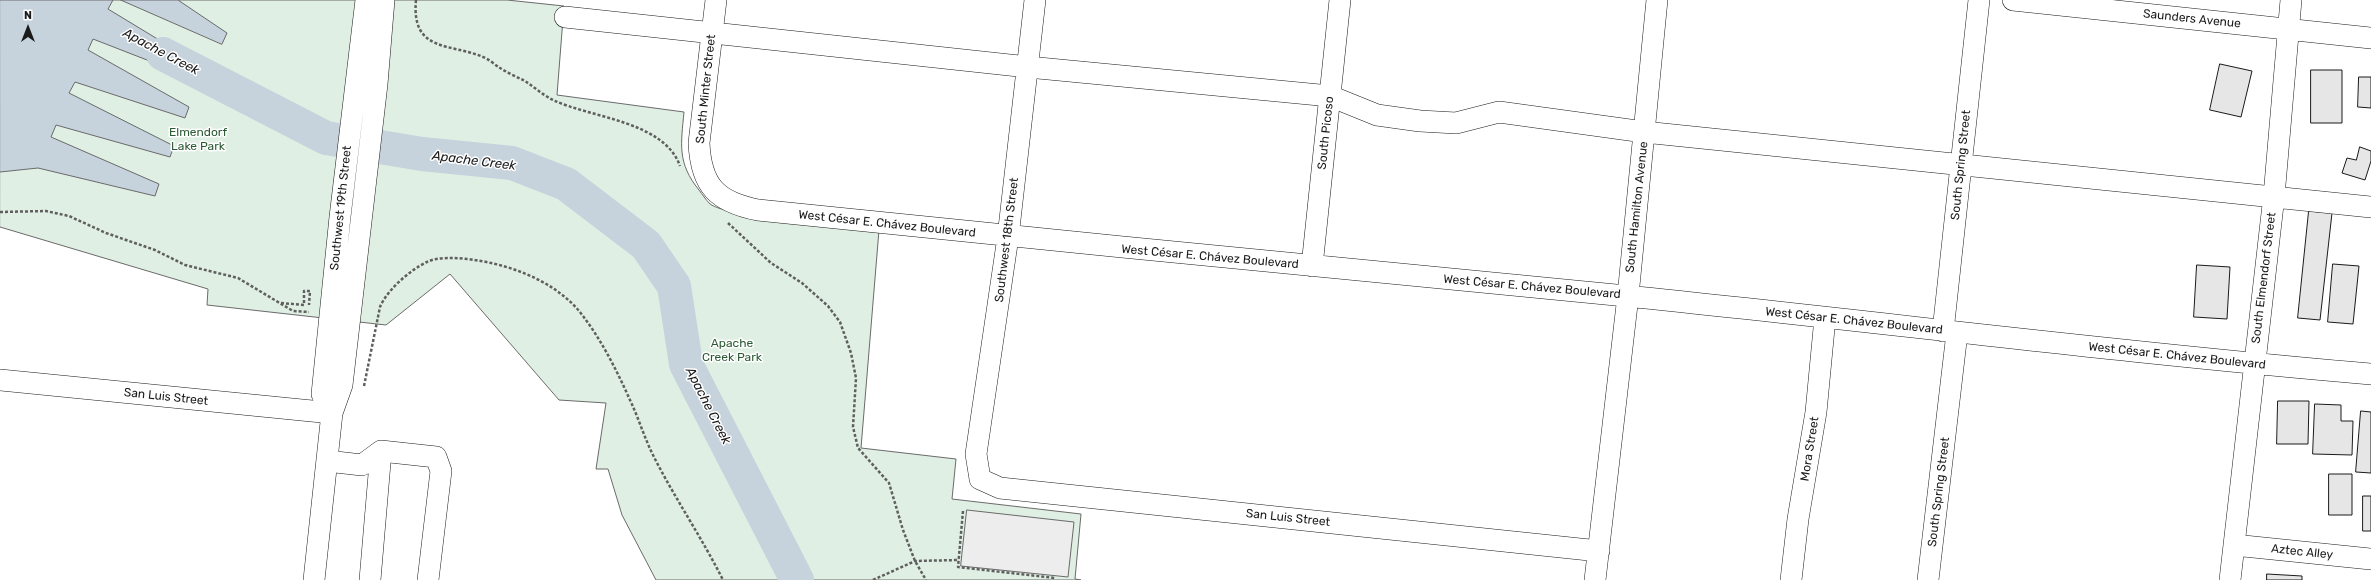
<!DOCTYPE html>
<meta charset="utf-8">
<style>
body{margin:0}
#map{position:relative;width:2371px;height:580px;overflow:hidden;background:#fff;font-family:Rubik,sans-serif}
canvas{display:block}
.north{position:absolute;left:8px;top:8px;width:40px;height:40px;-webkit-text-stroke:3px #fff;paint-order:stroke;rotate:0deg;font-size:11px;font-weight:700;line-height:16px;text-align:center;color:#1a1a1a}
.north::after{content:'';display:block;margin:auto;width:14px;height:18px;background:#1a1a1a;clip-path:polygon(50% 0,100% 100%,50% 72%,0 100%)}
</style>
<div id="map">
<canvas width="2371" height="580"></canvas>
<div class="north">N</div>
</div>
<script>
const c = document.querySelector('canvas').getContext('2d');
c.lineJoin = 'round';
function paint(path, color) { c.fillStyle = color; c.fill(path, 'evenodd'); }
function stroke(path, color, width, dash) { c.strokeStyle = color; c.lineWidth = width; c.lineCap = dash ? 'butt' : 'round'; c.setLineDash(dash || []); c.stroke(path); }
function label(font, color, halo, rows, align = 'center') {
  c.font = font + ' Rubik,sans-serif'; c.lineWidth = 3; c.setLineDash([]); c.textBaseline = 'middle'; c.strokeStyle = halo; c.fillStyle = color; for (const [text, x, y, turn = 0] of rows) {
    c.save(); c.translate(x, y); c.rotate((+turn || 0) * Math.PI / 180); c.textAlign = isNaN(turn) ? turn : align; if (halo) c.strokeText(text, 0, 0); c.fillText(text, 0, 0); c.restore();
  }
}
const green = new Path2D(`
 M 0,0 L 507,0 L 564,6 L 557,95 L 684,112 C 681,144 677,163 699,190 C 702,194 706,200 710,204 C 729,218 848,226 879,230 L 861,448 L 956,459 L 952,499 L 1081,514 L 1075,579 L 1081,580 L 656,580 L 622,515 L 608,469 L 596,469 L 606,403 L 559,400 L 450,274 L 386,325 L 207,305 L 208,289 L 0,227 Z`);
const parking = new Path2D(`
 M 967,510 L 1074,522 L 1068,577 L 961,566 Z`);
const water = new Path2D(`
 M 0,0 L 113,0 L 108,9 L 207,69 L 201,81 L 93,39 L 88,50 L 189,107 L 185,118 L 75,82 L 69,93 L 174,146 L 170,157 L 56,125 L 51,137 L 159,184 L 155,196 L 38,168 L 0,172 Z
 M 121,0 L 178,0 L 227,33 L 222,44 Z`);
const river = new Path2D(`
 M 163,54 L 326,138 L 422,154 L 512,163 L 566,184 L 646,245 L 674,286 L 686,364 L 797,580`);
const building = new Path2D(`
 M 2220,64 L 2252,71 L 2241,117 L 2210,110 Z
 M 2311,70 L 2342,70 L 2342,123 L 2311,123 Z
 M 2359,77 L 2371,77 L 2371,108 L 2358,107 Z
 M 2360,147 L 2371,151 L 2371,161 L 2365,180 L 2342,173 L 2347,158 L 2356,160 Z
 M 2309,211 L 2332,213 L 2320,320 L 2298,318 Z
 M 2333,264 L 2359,266 L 2353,324 L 2328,322 Z
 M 2197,265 L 2230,267 L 2227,319 L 2194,317 Z
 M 2278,401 L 2309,401 L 2308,444 L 2277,444 Z
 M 2315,404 L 2341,405 L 2341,421 L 2353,421 L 2352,455 L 2313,454 Z
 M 2361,411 L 2371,412 L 2371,473 L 2356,472 Z
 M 2329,474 L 2352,474 L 2352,515 L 2329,515 Z
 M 2363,496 L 2371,496 L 2371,531 L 2363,531 Z
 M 2267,574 L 2302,576 L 2302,580 L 2267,580 Z`);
const path = new Path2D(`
 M 416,0 C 411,53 451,43 483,57 C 489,59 495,65 500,68 C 508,73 517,77 525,81 C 534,87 543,95 553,100 C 591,118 664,121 680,166
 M 0,212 L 46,211 L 69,216 L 106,233 L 155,250 L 185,265 L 238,278 L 293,311 L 309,312
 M 728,223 L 771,263 L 802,283 L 828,306 L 840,322 L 851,353 L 856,378 L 853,427 L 858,448 L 889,483 L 903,530 L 915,561 L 926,580
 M 281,303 L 304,305 L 304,291 L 310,291 L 309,305
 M 364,386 L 380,307 C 387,290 410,270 427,262 C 435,258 445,258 454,258 C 499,260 555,278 583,316 C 602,341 617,371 630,400 C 639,419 645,440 655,459 C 676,500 702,538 723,580
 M 963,511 L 958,567 L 1055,578
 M 873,580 L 915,561 L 959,560`);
const minor = new Path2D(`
 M 716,0 L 699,143 C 701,186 717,202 758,210 C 1047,241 1337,267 1626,296 C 1874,321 2122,353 2371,374
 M 1035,0 L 1008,237 L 976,454 L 980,479 L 1000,488 L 1599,551
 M 2013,0 L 2371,38
 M 565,17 L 1028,67 L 1330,96 L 1377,115 L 1420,121 L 1456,123 L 1499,112 L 1644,132 L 2371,207
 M 1312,266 L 1340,0
 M 1943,331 L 1979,0
 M 0,380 L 332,413
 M 332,413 L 322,394 L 340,217 L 366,0
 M 327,461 L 362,465 L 381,451 L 436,457 L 441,471 L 428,580
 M 2234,545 L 2371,559
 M 314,580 L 332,413 L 342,385 L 377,84 L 384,0
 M 370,580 L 381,451
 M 1595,580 L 1628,296 L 1657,0
 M 1791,580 L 1798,519 L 1816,412 L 1825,318
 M 1928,580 L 1957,333
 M 2230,580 L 2274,196 L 2291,0`);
const streetNames = [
 ["Saunders Avenue",2192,19,6],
 ["South Minter Street",706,89,-84],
 ["South Picoso",1326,133,-84],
 ["South Spring Street",1961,165,-84],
 ["South Hamilton Avenue",1637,207,-84],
 ["Southwest 19th Street",341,208,-84],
 ["West César E. Chávez Boulevard",887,224,6],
 ["Southwest 18th Street",1007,240,-83],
 ["West César E. Chávez Boulevard",1210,257,5],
 ["South Elmendorf Street",2264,278,-83],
 ["West César E. Chávez Boulevard",1532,287,5],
 ["West César E. Chávez Boulevard",1854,321,6],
 ["West César E. Chávez Boulevard",2177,356,6],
 ["San Luis Street",166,397,6],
 ["Mora Street",1810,449,-81],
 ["South Spring Street",1939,492,-83],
 ["San Luis Street",1288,518,6],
 ["Aztec Alley",2302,552,6]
];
const parkNames = [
 ["Elmendorf",198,133],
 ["Lake Park",198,147],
 ["Apache",732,344],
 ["Creek Park",732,358]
];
const waterNames = [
 ["Apache Creek",161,52,28],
 ["Apache Creek",474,161,7],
 ["Apache Creek",708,406,63]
];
paint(green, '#e0efe3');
stroke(green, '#6a6a6a', 1);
paint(parking, '#ededed');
stroke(parking, '#6a6a6a', 1);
paint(water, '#c6d2dc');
stroke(water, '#6a6a6a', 1);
stroke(river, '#c6d2dc', 34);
paint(building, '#e6e6e6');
stroke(building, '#1a1a1a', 1);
stroke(minor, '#1a1a1a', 22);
stroke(path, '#5f5f5f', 2.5, [3, 2]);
stroke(minor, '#fff', 21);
label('12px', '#1a1a1a', '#fff', streetNames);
label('12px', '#2b5a34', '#fff', parkNames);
label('italic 13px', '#1a1a1a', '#fff', waterNames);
</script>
